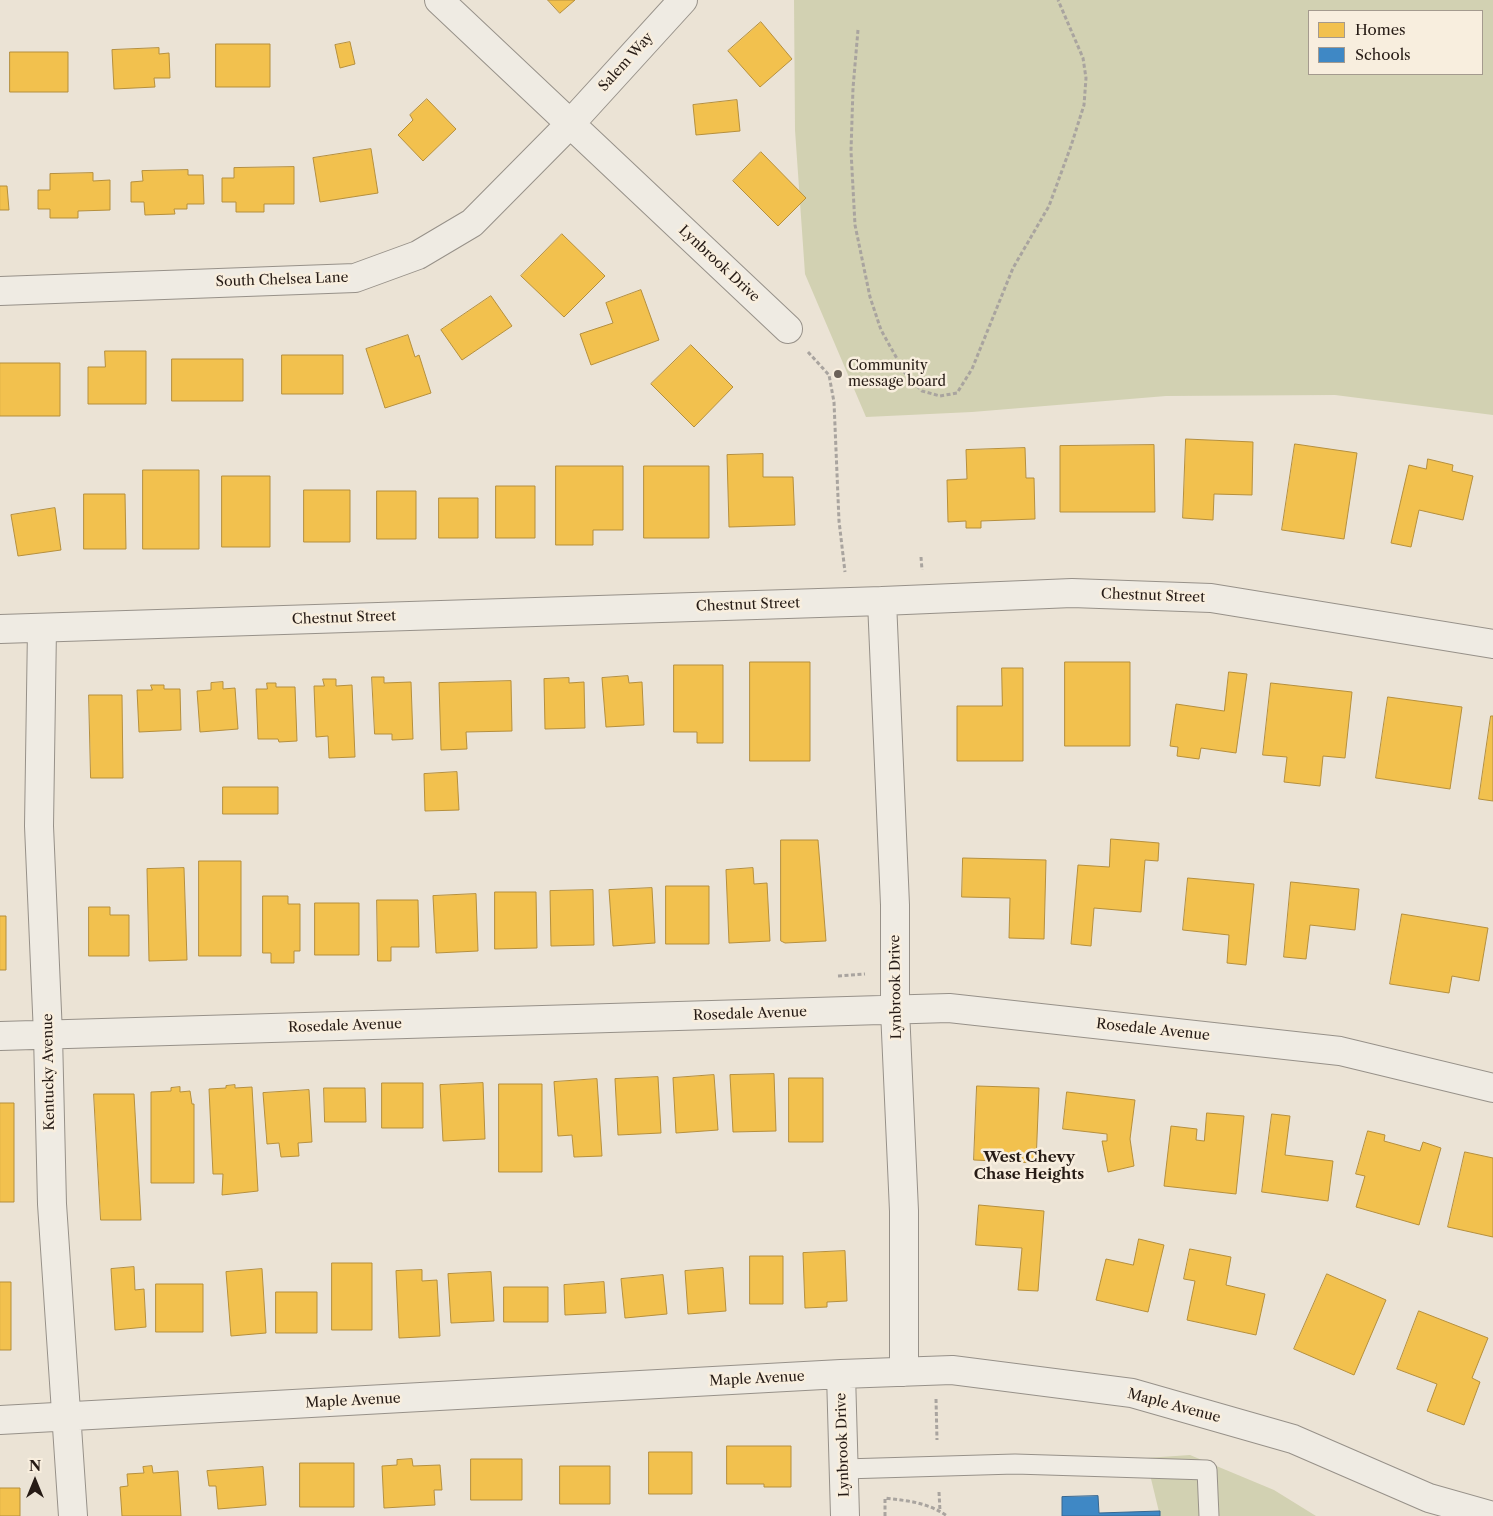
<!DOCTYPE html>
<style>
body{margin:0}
#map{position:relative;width:1493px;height:1516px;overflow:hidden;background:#ebe3d5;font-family:"Libre Caslon Text",serif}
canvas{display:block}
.legend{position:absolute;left:1308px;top:10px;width:175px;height:65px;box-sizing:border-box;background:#f8eede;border:1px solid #a49a8e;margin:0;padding:6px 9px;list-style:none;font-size:15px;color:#261b15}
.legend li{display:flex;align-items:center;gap:10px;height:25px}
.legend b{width:25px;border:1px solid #a49a8e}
.north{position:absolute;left:10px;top:1456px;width:50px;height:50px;-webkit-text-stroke:4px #f8eede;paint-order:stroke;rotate:0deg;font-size:14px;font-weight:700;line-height:20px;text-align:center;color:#261b15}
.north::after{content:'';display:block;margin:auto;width:18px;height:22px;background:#261b15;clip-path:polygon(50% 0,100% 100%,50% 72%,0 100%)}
</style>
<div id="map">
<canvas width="1493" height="1516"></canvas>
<ul class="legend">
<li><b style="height:14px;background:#f2c14e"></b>Homes</li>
<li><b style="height:14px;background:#3f88c5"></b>Schools</li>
</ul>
<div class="north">N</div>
</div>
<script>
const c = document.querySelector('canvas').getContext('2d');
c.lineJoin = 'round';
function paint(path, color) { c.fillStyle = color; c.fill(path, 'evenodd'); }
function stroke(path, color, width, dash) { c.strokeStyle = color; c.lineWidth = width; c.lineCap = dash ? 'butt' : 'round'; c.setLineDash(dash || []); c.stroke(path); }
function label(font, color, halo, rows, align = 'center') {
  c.font = font + ' "Libre Caslon Text",serif'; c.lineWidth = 5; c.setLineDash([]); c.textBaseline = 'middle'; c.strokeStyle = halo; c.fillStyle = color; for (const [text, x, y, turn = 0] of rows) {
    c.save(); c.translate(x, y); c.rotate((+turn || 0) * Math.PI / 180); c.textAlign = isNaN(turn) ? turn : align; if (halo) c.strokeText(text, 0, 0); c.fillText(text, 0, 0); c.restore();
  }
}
const green = new Path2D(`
 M 794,0 L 1493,0 L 1493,415 L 1335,395 L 1166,396 L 972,412 L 866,417 L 805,274 L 795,130 ZM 1309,11 L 1482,11 L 1482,74 L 1309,74 Z
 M 1190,1455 L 1274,1490 L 1316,1516 L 1160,1516 L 1146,1458 Z`);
const homes = new Path2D(`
 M 548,0 L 575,0 L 560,13 Z
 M 761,22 L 792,59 L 760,87 L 728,51 Z
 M 350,42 L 355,64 L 340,68 L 335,45 Z
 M 216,44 L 270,44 L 270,87 L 216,87 Z
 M 159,48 L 159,54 L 169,53 L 170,78 L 154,78 L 155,87 L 114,89 L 112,50 Z
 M 10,52 L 68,52 L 68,92 L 10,92 Z
 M 427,99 L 456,129 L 423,161 L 398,135 L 413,120 L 410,115 Z
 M 737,100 L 740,131 L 696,135 L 693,105 Z
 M 371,149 L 378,193 L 320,202 L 313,158 Z
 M 761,152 L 806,198 L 778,226 L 733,181 Z
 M 294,167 L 294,204 L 264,204 L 264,212 L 236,212 L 236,202 L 222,202 L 222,178 L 234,178 L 234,168 Z
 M 188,170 L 188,175 L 203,175 L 204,204 L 187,204 L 187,209 L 174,209 L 175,214 L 145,215 L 144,202 L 131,202 L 131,182 L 143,181 L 142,171 Z
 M 93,173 L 93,181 L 110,180 L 110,210 L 78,211 L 78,218 L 50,218 L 50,209 L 38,209 L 38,190 L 50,190 L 50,174 Z
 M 0,186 L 7,186 L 9,210 L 0,210 Z
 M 562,234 L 605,276 L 564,317 L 521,276 Z
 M 641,290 L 659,340 L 591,365 L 580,334 L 613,323 L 606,303 Z
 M 491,296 L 512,326 L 462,360 L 441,330 Z
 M 408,335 L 415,357 L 419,355 L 431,393 L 385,408 L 366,349 Z
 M 691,345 L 733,387 L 694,427 L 651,384 Z
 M 105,351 L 146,351 L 146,404 L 88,404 L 88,367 L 105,367 Z
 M 282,355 L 343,355 L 343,394 L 282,394 Z
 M 172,359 L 243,359 L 243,401 L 172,401 Z
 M 0,363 L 60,363 L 60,416 L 0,416 Z
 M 1186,439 L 1253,442 L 1252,495 L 1214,494 L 1213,520 L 1183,518 Z
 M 1295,444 L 1357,453 L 1344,539 L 1282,530 Z
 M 1154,445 L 1155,512 L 1060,512 L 1060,446 Z
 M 1025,448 L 1026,478 L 1034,478 L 1035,519 L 981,521 L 981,528 L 966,528 L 966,521 L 948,522 L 947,480 L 967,479 L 966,450 Z
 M 763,454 L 763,477 L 793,477 L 795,525 L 729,527 L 727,455 Z
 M 1428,459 L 1453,465 L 1452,471 L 1473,476 L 1463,520 L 1419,510 L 1411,547 L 1391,543 L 1409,465 L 1426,469 Z
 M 556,466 L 623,466 L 623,530 L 593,530 L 593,545 L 556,545 Z
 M 644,466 L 709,466 L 709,538 L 644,538 Z
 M 143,470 L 199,470 L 199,549 L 143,549 Z
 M 222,476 L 270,476 L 270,547 L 222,547 Z
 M 496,486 L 535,486 L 535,538 L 496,538 Z
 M 304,490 L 350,490 L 350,542 L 304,542 Z
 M 377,491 L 416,491 L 416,539 L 377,539 Z
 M 84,494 L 125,494 L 126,549 L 84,549 Z
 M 439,498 L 478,498 L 478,538 L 439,538 Z
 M 55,508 L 61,550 L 18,556 L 11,515 Z
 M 750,662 L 810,662 L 810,761 L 750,761 Z
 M 1065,662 L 1130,662 L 1130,746 L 1065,746 Z
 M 674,665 L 723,665 L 723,743 L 697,743 L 697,732 L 674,732 Z
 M 1002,668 L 1023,668 L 1023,761 L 957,761 L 957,706 L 1002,706 Z
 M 1229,672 L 1247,674 L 1236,753 L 1201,748 L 1199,759 L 1177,756 L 1178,747 L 1170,746 L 1176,704 L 1224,711 Z
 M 628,676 L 629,683 L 642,682 L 644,725 L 606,727 L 602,678 Z
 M 372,677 L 384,677 L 384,683 L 411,682 L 413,739 L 392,740 L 392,734 L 375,734 Z
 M 569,678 L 569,683 L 584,682 L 585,728 L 545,729 L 544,679 Z
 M 323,679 L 336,679 L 336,686 L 352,685 L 355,757 L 329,758 L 328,736 L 316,737 L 314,686 L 324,686 Z
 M 511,681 L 512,731 L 466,732 L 467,749 L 441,750 L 439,683 Z
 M 223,682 L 223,689 L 235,688 L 238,729 L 200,732 L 197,691 L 211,690 L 211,683 Z
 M 267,683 L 276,683 L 276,687 L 295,687 L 297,741 L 279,742 L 278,739 L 258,739 L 256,689 L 267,689 Z
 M 1271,683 L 1352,692 L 1345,758 L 1323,756 L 1320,786 L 1284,782 L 1287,757 L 1263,755 Z
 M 151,685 L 164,685 L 164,689 L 180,689 L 181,730 L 139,732 L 137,690 L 152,690 Z
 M 89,695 L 122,695 L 123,778 L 91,778 Z
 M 1388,697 L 1462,707 L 1450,789 L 1376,778 Z
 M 1491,716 L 1493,716 L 1493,801 L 1479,799 Z
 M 457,772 L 459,810 L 425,811 L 424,774 Z
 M 223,787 L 278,787 L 278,814 L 223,814 Z
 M 1111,839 L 1159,843 L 1158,861 L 1145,860 L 1141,912 L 1094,908 L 1091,946 L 1071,944 L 1078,865 L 1109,867 Z
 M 781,840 L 818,840 L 826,941 L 785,943 L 781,941 Z
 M 963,858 L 1046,860 L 1044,939 L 1009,938 L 1010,898 L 962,897 Z
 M 199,861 L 241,861 L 241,956 L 199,956 Z
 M 184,868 L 187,960 L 149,961 L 147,869 Z
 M 753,868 L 754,884 L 767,883 L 770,941 L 729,943 L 726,870 Z
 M 1188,878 L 1254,884 L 1246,965 L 1227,963 L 1229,935 L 1183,930 Z
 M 1291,882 L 1359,889 L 1355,930 L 1310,925 L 1306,959 L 1284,957 Z
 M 666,886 L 709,886 L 709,944 L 666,944 Z
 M 652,888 L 655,943 L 613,946 L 609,890 Z
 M 593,890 L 594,945 L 551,946 L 550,891 Z
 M 495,892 L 536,892 L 537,948 L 495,949 Z
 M 476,894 L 478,951 L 436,953 L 433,896 Z
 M 263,896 L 288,896 L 288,904 L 300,904 L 300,951 L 294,951 L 294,963 L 271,963 L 271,953 L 263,953 Z
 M 377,900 L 418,900 L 419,947 L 391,947 L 391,961 L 378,961 Z
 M 315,903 L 359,903 L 359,955 L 315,955 Z
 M 89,907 L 110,907 L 110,915 L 129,915 L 129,956 L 89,956 Z
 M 1402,914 L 1488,928 L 1479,981 L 1452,976 L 1449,993 L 1390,984 Z
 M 0,916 L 6,916 L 6,970 L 0,970 Z
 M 774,1074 L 776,1131 L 733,1132 L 730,1075 Z
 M 714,1075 L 718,1130 L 676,1133 L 673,1078 Z
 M 658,1077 L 661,1133 L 618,1135 L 615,1079 Z
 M 789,1078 L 823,1078 L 823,1142 L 789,1142 Z
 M 597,1079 L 602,1156 L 574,1157 L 572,1135 L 558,1136 L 554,1082 Z
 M 382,1083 L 423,1083 L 423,1128 L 382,1128 Z
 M 483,1083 L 485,1139 L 443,1141 L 440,1085 Z
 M 499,1084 L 542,1084 L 542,1172 L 499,1172 Z
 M 235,1085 L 235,1088 L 252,1087 L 258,1191 L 222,1195 L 223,1174 L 213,1174 L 209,1089 L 226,1088 L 226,1086 Z
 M 977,1086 L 1039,1088 L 1036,1163 L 974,1160 Z
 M 180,1087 L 180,1092 L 190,1091 L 192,1104 L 194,1104 L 194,1183 L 151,1183 L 151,1092 L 171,1091 L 171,1088 Z
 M 324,1088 L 365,1088 L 366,1122 L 325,1122 Z
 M 309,1090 L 312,1142 L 298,1143 L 299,1156 L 281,1157 L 279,1143 L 267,1144 L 263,1093 Z
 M 1067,1092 L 1135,1100 L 1130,1139 L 1134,1166 L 1108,1172 L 1102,1141 L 1107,1141 L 1107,1134 L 1063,1129 Z
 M 94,1094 L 134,1094 L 141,1220 L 101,1220 Z
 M 0,1103 L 14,1103 L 14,1202 L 0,1202 Z
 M 1207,1113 L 1244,1116 L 1236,1194 L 1164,1186 L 1171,1126 L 1197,1129 L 1196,1140 L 1204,1141 Z
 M 1272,1114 L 1290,1116 L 1285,1155 L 1333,1161 L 1328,1201 L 1262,1192 Z
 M 1368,1131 L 1385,1135 L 1384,1141 L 1420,1151 L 1423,1142 L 1441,1148 L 1419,1225 L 1356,1207 L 1365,1176 L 1356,1174 Z
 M 1465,1152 L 1493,1158 L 1493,1237 L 1448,1227 Z
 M 979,1205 L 1044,1211 L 1038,1291 L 1018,1290 L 1022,1248 L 976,1245 Z
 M 1139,1239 L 1164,1245 L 1148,1312 L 1096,1300 L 1106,1259 L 1133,1265 Z
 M 1190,1249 L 1231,1257 L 1226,1285 L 1265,1294 L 1256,1335 L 1187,1320 L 1195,1281 L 1184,1279 Z
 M 845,1251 L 847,1301 L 827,1302 L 827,1307 L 805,1308 L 803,1253 Z
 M 750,1256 L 783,1256 L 783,1304 L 750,1304 Z
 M 332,1263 L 372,1263 L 372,1330 L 332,1330 Z
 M 134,1267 L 135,1290 L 144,1289 L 146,1327 L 115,1330 L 111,1269 Z
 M 723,1268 L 726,1311 L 688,1314 L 685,1271 Z
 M 262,1269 L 266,1333 L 231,1336 L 226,1272 Z
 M 422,1270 L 422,1281 L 437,1280 L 440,1336 L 399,1338 L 396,1271 Z
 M 491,1272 L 494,1321 L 451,1323 L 448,1274 Z
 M 1327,1274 L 1386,1300 L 1354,1375 L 1294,1349 Z
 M 663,1275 L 667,1314 L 625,1318 L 621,1279 Z
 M 0,1282 L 11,1282 L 11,1350 L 0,1350 Z
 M 604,1282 L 606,1313 L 565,1315 L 564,1285 Z
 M 156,1284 L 203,1284 L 203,1332 L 156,1332 Z
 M 504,1287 L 548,1287 L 548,1322 L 504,1322 Z
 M 276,1292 L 317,1292 L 317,1333 L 276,1333 Z
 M 1419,1311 L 1488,1338 L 1472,1378 L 1480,1382 L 1464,1425 L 1427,1411 L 1437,1384 L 1397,1369 Z
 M 727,1446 L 791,1446 L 791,1487 L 764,1487 L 764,1484 L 727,1484 Z
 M 649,1452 L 692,1452 L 692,1494 L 649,1494 Z
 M 412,1459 L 413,1466 L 440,1465 L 442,1490 L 434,1490 L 435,1505 L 384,1508 L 382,1466 L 397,1465 L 397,1460 Z
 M 471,1459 L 522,1459 L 522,1500 L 471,1500 Z
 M 300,1463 L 354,1463 L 354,1507 L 300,1507 Z
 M 152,1466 L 153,1473 L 178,1471 L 181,1516 L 122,1516 L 120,1487 L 128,1486 L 127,1474 L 144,1473 L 143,1467 Z
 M 560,1466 L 610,1466 L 610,1504 L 560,1504 Z
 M 263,1467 L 266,1505 L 218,1509 L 216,1486 L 209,1486 L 207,1471 Z
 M 0,1488 L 20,1488 L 20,1516 L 0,1516 Z`);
const schools = new Path2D(`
 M 1098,1496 L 1099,1513 L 1160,1511 L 1160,1516 L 1062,1516 L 1062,1497 Z`);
const path = new Path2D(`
 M 858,30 L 853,88 L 851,151 L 855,225 L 870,297 L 881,330 L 905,373 L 922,391 L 940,396 L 957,393 L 972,369 L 1013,268 L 1049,206 L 1071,146 L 1084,105 L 1086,78 L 1083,58 L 1058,0
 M 808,352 L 829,375 L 834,402 L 839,521 L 845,572
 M 921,557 L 922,570
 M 838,976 L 865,974
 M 936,1399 L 937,1440
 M 939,1492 L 940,1511
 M 885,1516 L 885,1498 C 908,1501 927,1502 947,1516`);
const service = new Path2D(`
 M 844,1469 L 1015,1464 L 1207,1470 L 1209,1516`);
const minor = new Path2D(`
 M 439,0 L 788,329
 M 0,291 L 355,278 L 418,255 L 472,223 L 570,124 L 683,0
 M 882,601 L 895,905 L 895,1010 L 904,1211 L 904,1372
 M 42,628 L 39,826 L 48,1035 L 52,1204 L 73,1516
 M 0,629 L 882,601 L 1072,593 L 1211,598 L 1493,644
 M 0,1036 L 949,1008 L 1340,1051 L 1493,1088
 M 841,1374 L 845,1516
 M 0,1420 L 841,1374 L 952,1370 L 1132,1393 L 1293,1439 L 1429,1498 L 1493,1516`);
const markers = [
 [838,374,5,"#6b6158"]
];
const streetNames = [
 ["Salem Way",626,62,-48],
 ["Lynbrook Drive",719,264,43],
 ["South Chelsea Lane",282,280,-2],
 ["Chestnut Street",1153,596,2],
 ["Chestnut Street",748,605,-2],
 ["Chestnut Street",344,618,-2],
 ["Lynbrook Drive",896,987,-91],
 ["Rosedale Avenue",750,1014,-2],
 ["Rosedale Avenue",345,1026,-2],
 ["Rosedale Avenue",1153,1030,6],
 ["Kentucky Avenue",49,1072,-91],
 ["Maple Avenue",757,1379,-3],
 ["Maple Avenue",353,1401,-3],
 ["Maple Avenue",1174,1406,15],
 ["Lynbrook Drive",843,1445,-92]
];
const poiNames = [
 ["Community",848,366],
 ["message board",848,382]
];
const neighbourhoodNames = [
 ["West Chevy",1029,1158],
 ["Chase Heights",1029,1175]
];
paint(green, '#d2d1b2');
paint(homes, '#f2c14e');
stroke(homes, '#b58f3d', 1);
paint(schools, '#3f88c5');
stroke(schools, '#386790', 1);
stroke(service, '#979189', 21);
stroke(minor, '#979189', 30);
stroke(path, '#a9a49f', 3, [4, 2.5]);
stroke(service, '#efebe3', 19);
stroke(minor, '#efebe3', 28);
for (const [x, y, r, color] of markers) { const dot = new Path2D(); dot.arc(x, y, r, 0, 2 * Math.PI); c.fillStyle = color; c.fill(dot); stroke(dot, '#f8eede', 2); }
label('14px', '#261b15', '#f8eede', streetNames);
label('14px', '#261b15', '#f8eede', poiNames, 'left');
label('bold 15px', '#261b15', '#f8eede', neighbourhoodNames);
</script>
